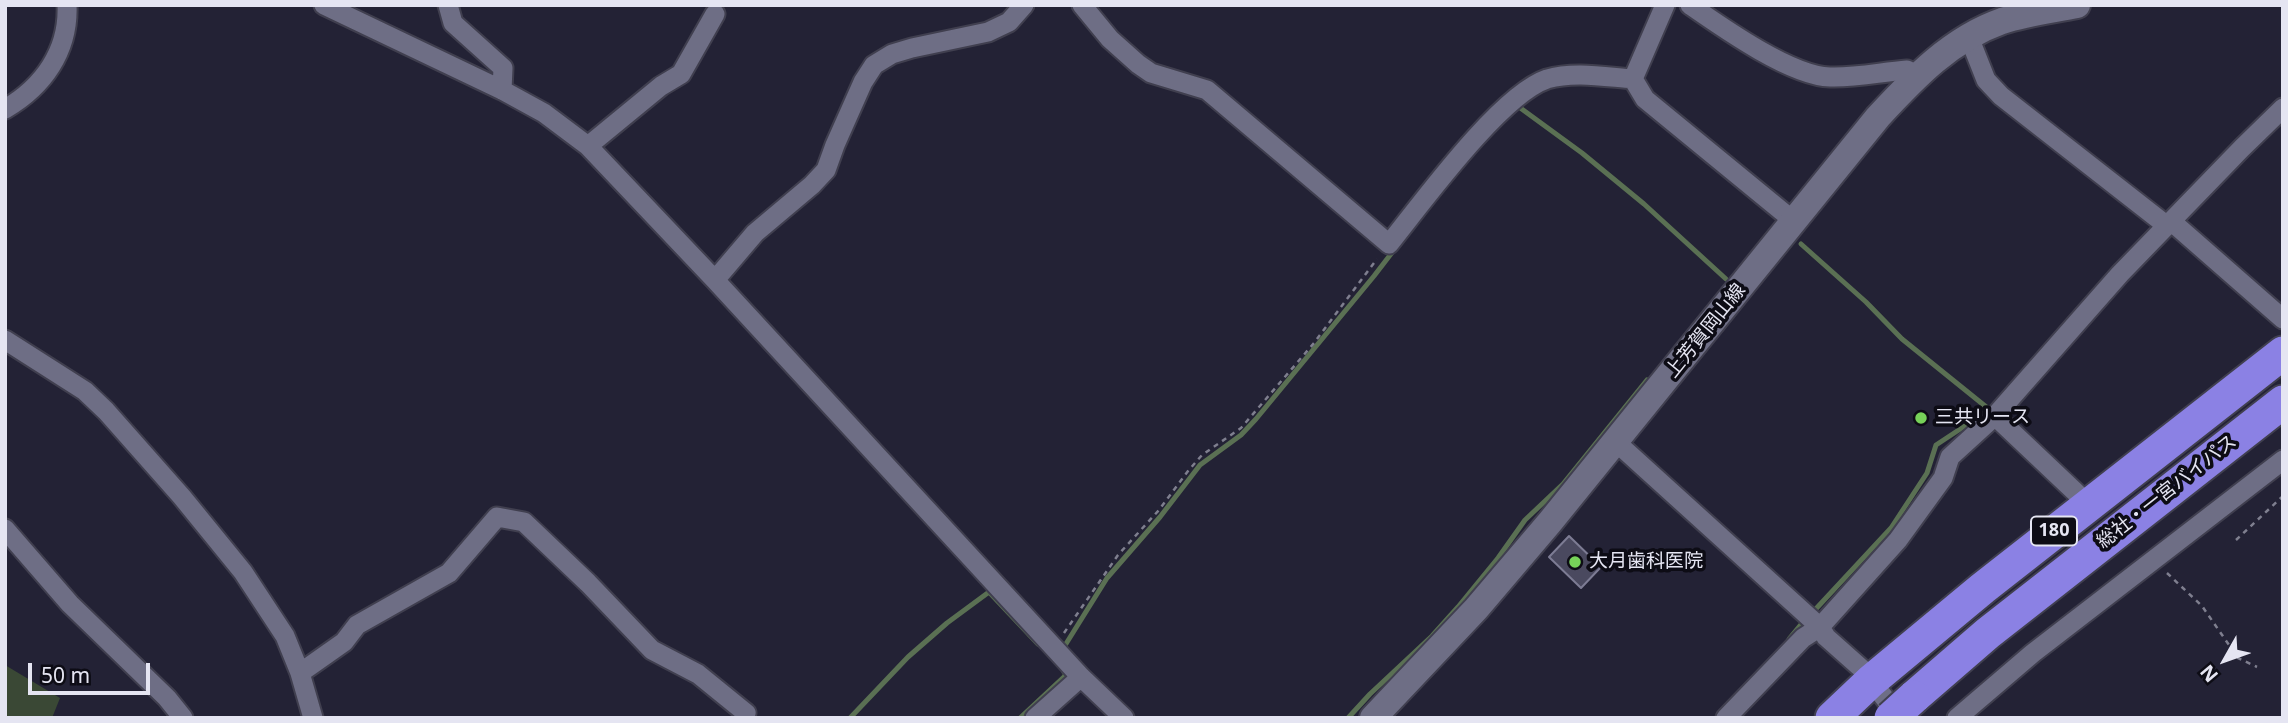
<!DOCTYPE html>
<meta charset="utf-8">
<style>
body{margin:0}
#map{position:relative;width:2288px;height:723px;overflow:hidden;background:#232235;font-family:"Noto Sans",sans-serif}
canvas{display:block}
.frame{position:absolute;inset:0;border:7px solid #e5e5f2;pointer-events:none}
.north{position:absolute;left:2190px;top:625px;width:70px;height:70px;-webkit-text-stroke:5px #0d0c15;paint-order:stroke;rotate:230deg;font-size:19px;font-weight:700;line-height:28px;text-align:center;color:#e5e5f2}
.north::after{content:'';display:block;margin:auto;width:24px;height:32px;background:#e5e5f2;clip-path:polygon(50% 0,100% 100%,50% 72%,0 100%)}
.scale{position:absolute;left:28px;top:663px;width:122px;height:32px;box-sizing:border-box;border:4px solid #e5e5f2;border-top:0;padding-left:9px;font-size:21px;line-height:24px;white-space:nowrap;color:#e5e5f2;-webkit-text-stroke:5px #0d0c15;paint-order:stroke}
</style>
<div id="map">
<canvas width="2288" height="723"></canvas>
<div class="frame"></div>
<div class="north">N</div>
<div class="scale">50 m</div>
</div>
<script>
const c = document.querySelector('canvas').getContext('2d');
c.lineJoin = 'round';
function paint(path, color) { c.fillStyle = color; c.fill(path, 'evenodd'); }
function stroke(path, color, width, dash) { c.strokeStyle = color; c.lineWidth = width; c.lineCap = dash ? 'butt' : 'round'; c.setLineDash(dash || []); c.stroke(path); }
function label(font, color, halo, rows, align = 'center') {
  c.font = font + ' "Noto Sans","Noto Sans JP",sans-serif'; c.lineWidth = 7; c.setLineDash([]); c.textBaseline = 'middle'; c.strokeStyle = halo; c.fillStyle = color; for (const [text, x, y, turn = 0] of rows) {
    c.save(); c.translate(x, y); c.rotate((+turn || 0) * Math.PI / 180); c.textAlign = isNaN(turn) ? turn : align; if (halo) c.strokeText(text, 0, 0); c.fillText(text, 0, 0); c.restore();
  }
}
const green = new Path2D(`
 M 5,665 L 60,698 L 52,718 L 5,718 Z`);
const stream = new Path2D(`
 M 1517,108 L 1519,107 L 1582,153 L 1644,204 L 1726,279
 M 1801,244 L 1866,302 L 1902,339 L 1990,410
 M 1813,612 L 1891,528 L 1927,473 L 1936,445 L 1986,412
 M 1789,639 L 1803,622
 M 1064,647 L 1107,578 L 1160,517 L 1200,465 L 1241,435 L 1256,419 L 1374,276 L 1394,250
 M 850,718 L 908,657 L 947,623 L 989,592 L 1038,644
 M 1020,718 L 1066,675 L 1064,672
 M 1348,718 L 1370,694 L 1432,636 L 1458,607 L 1498,558 L 1525,520 L 1563,484 L 1647,380`);
const building = new Path2D(`
 M 1569,536 L 1601,567 L 1581,588 L 1549,557 Z`);
const path = new Path2D(`
 M 2236,540 L 2283,496
 M 2167,573 L 2202,606 L 2238,658 L 2257,667
 M 1064,633 L 1118,555 L 1159,510 L 1188,471 L 1202,455 L 1241,428 L 1314,343 L 1377,259`);
const street = new Path2D(`
 M 324,5 L 502,90 L 544,113 L 588,146 L 715,280 L 1081,677 L 1124,718
 M 448,5 L 453,23 L 503,68 L 502,90
 M 1082,5 L 1110,39 L 1138,64 L 1151,73 L 1207,90 L 1389,244 C 1422,203 1500,95 1547,79 C 1574,71 1606,77 1633,79 L 1665,5
 M 1690,5 C 1723,28 1791,76 1830,77 C 1855,78 1882,72 1907,70 L 1917,75
 M 1969,37 L 1986,80 L 2001,96 L 2166,225
 M 1633,79 L 1645,99 L 1795,222
 M 5,109 C 43,87 69,51 67,5
 M 588,146 L 661,86 L 681,74 L 715,14
 M 2171,221 L 2283,319
 M 715,280 L 755,233 L 812,185 L 826,170 L 835,145 L 863,82 L 874,65 L 892,54 L 912,48 L 988,32 L 1009,22 L 1024,5
 M 5,340 L 85,391 L 106,411 L 182,497 L 243,572 L 285,636 L 300,673 L 313,718
 M 1995,416 L 2088,504
 M 1616,442 L 1820,627 L 1826,637 L 1862,669 L 1900,718
 M 5,529 L 70,604 L 167,698 L 183,718
 M 300,673 L 344,642 L 357,625 L 449,573 L 497,517 L 524,522 L 588,583 L 652,650 L 698,674 L 746,713 L 744,718
 M 1035,718 L 1081,677
 M 1726,718 L 1803,638 L 1820,627 L 1898,540 L 1943,478 L 1950,457 L 1995,416 L 2120,274 L 2242,148 L 2283,108
 M 1957,718 L 2033,653 L 2283,460`);
const secondary = new Path2D(`
 M 1373,718 L 1476,609 L 1550,522 L 1878,117 C 1914,78 1951,39 2002,21 C 2027,13 2052,10 2077,5`);
const highway = new Path2D(`
 M 1914,697 L 1988,633 L 2283,402
 M 1832,718 L 1871,681 L 1983,588 L 2283,353`);
const highwayBridge = new Path2D(`
 M 1891,718 L 1914,697`);
const markers = [
 [1921,418,7,"#77d259"],
 [1575,562,7,"#77d259"]
];
const shields = [
 [2054,531,46]
];
const shieldNames = [
 ["180",2054,531]
];
const streetNames = [
 ["上芳賀岡山線",1706,331,-51],
 ["総社・一宮バイパス",2167,492,-38]
];
const poiNames = [
 ["三共リース",1935,418],
 ["大月歯科医院",1589,562]
];
paint(green, '#3a4835');
stroke(stream, '#5a7053', 5);
paint(building, '#4a495f');
stroke(building, '#7d7c94', 2);
stroke(street, '#403f4f', 23);
stroke(secondary, '#403f4f', 30);
stroke(highway, '#403f4f', 37);
stroke(path, '#7f7f8f', 2.5, [5, 5]);
stroke(street, '#6e6e85', 19);
stroke(secondary, '#6e6e85', 26);
stroke(highway, '#8b81e4', 33);
stroke(highwayBridge, '#403f4f', 37, []);
stroke(highwayBridge, '#8b81e4', 33);
for (const [x, y, r, color] of markers) { const dot = new Path2D(); dot.arc(x, y, r, 0, 2 * Math.PI); c.fillStyle = color; c.fill(dot); stroke(dot, '#0d0c15', 2.5); }
for (const [x, y, w] of shields) { const box = new Path2D(); box.roundRect(x - w / 2, y - 14.5, w, 29, 5); c.fillStyle = '#0d0c15'; c.fill(box); stroke(box, '#e5e5f2', 2); }
label('bold 18px', '#e5e5f2', null, shieldNames);
label('19px', '#e5e5f2', '#0d0c15', streetNames);
label('19px', '#e5e5f2', '#0d0c15', poiNames, 'left');
</script>
